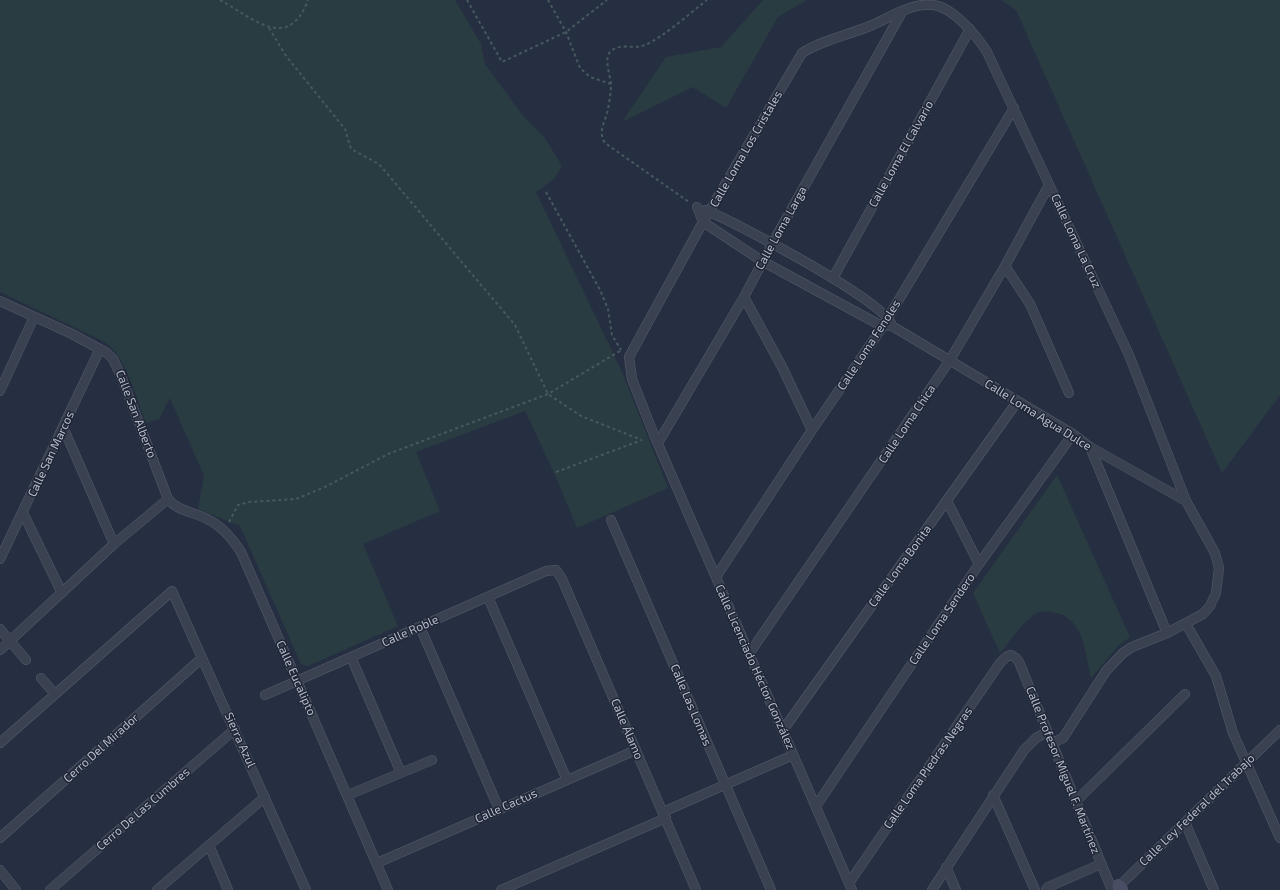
<!DOCTYPE html>
<meta charset="utf-8">
<style>
body{margin:0}
canvas{display:block;background:#262e41}
</style>
<canvas width="1280" height="890"></canvas>
<script>
const c = document.querySelector('canvas').getContext('2d');
c.lineJoin = 'round';
function paint(path, color) { c.fillStyle = color; c.fill(path, 'evenodd'); }
function stroke(path, color, width, dash) { c.strokeStyle = color; c.lineWidth = width; c.lineCap = dash ? 'butt' : 'round'; c.setLineDash(dash || []); c.stroke(path); }
function label(font, color, halo, rows, align = 'center') {
  c.font = font + ' "Exo 2",sans-serif'; c.lineWidth = 3; c.setLineDash([]); c.textBaseline = 'middle'; c.strokeStyle = halo; c.fillStyle = color; for (const [text, x, y, turn = 0] of rows) {
    c.save(); c.translate(x, y); c.rotate((+turn || 0) * Math.PI / 180); c.textAlign = isNaN(turn) ? turn : align; if (halo) c.strokeText(text, 0, 0); c.fillText(text, 0, 0); c.restore();
  }
}
const green = new Path2D(`
 M 0,0 L 455,0 L 481,44 L 485,64 L 523,116 L 545,138 L 562,166 L 554,179 L 536,192 L 622,372 L 668,488 L 577,528 L 555,475 L 525,411 L 416,452 L 440,511 L 363,544 L 398,626 L 308,666 L 301,664 L 240,526 L 198,509 L 204,476 L 170,398 L 159,419 L 146,423 C 136,398 127,358 105,342 L 0,292 Z
 M 763,0 L 807,0 L 778,17 L 726,108 L 693,87 L 622,122 L 666,57 L 721,47 Z
 M 1001,0 L 1280,0 L 1280,395 L 1222,473 L 1016,10 Z
 M 1057,475 L 1130,637 L 1118,646 L 1091,678 C 1085,653 1084,616 1052,612 C 1045,611 1038,611 1032,616 C 1020,626 1010,641 1000,653 L 973,593 Z`);
const path = new Path2D(`
 M 220,0 C 253,18 288,53 308,0
 M 467,0 L 502,62 L 566,32 L 607,0
 M 548,0 L 566,32 L 580,68 L 590,77 L 611,84 C 611,94 609,104 607,113 C 604,124 598,132 605,143 L 689,202
 M 269,28 L 286,56 L 345,129 L 351,149 L 379,164 L 515,325 L 548,394 L 581,416 L 642,440
 M 611,84 C 610,75 604,59 610,52 C 619,42 635,50 645,45 C 664,37 690,13 707,0
 M 546,192 L 600,290 L 608,309 L 612,335 L 621,350
 M 556,472 L 642,440
 M 229,522 L 238,505 L 249,502 L 296,499 L 325,487 L 388,454 L 548,394 L 620,351`);
const street = new Path2D(`
 M 697,207 L 703,222 L 762,261 L 878,324 L 892,326 L 1073,434 L 1090,447 L 1186,501
 M 705,210 C 736,222 878,298 891,323
 M 1005,266 L 1030,304 L 1069,393
 M 833,278 L 970,29
 M 744,297 L 782,367 L 812,430
 M 0,301 L 72,334 L 107,353 L 113,359 L 121,376 L 168,499 C 177,511 194,512 207,519 C 222,526 232,538 241,552 L 388,890
 M 0,391 L 34,317
 M 63,427 L 114,544
 M 658,443 L 744,297 L 772,244 L 902,12
 M 1090,447 L 1167,633
 M 947,501 L 979,564
 M 23,513 L 62,593
 M 611,520 L 771,890
 M 0,559 L 100,349
 M 716,577 L 812,430 L 883,326 L 1014,108
 M 488,597 L 567,780
 M 1186,624 L 1216,676 L 1233,733 L 1280,838
 M 420,627 L 499,809
 M 0,629 L 26,660
 M 0,650 L 114,544 L 168,499
 M 749,654 L 950,360 L 1005,266 L 1049,185
 M 351,657 L 401,773
 M 41,678 L 55,694
 M 265,695 L 546,571 L 556,570 L 562,579 L 696,890
 M 783,730 L 1017,402
 M 0,743 L 172,591 L 306,890
 M 348,795 L 432,760
 M 993,795 L 1035,890
 M 1076,801 L 1185,694
 M 816,806 L 979,564 L 1073,434
 M 663,812 L 793,755
 M 1185,822 L 1214,890
 M 0,838 L 202,658
 M 209,845 L 228,890
 M 377,863 L 636,750
 M 946,867 L 956,890
 M 0,870 L 16,890
 M 849,883 L 1000,663 L 1006,657 L 1011,655 L 1016,658 L 1019,662 L 1112,890
 M 1116,889 L 1280,730
 M 50,890 L 235,729
 M 157,890 L 265,797
 M 501,890 L 666,818
 M 852,890 L 654,435 L 632,379 L 629,357 L 703,222 L 802,53 C 822,40 848,35 870,26 C 889,18 912,2 933,5 C 953,7 977,36 987,52 L 1129,355 L 1186,501 L 1215,553 L 1219,568 L 1216,593 L 1210,606 L 1203,614 L 1167,633 L 1132,647 L 1123,653 L 1106,671 L 1063,738 L 1052,743
 M 932,890 L 1024,750 L 1036,738 L 1047,732
 M 1046,890 L 1048,887 L 1101,864`);
const secondary = new Path2D(`
 M 1119,886 L 1121,890`);
const streetNames = [
 ["Calle Loma Los Cristales",746,149,-60],
 ["Calle Loma El Calvario",901,154,-61],
 ["Calle Loma Larga",781,228,-61],
 ["Calle Loma La Cruz",1076,241,65],
 ["Calle Loma Fenoles",869,345,-57],
 ["Calle San Alberto",136,414,69],
 ["Calle Loma Agua Dulce",1038,415,32],
 ["Calle Loma Chica",907,424,-56],
 ["Calle San Marcos",51,454,-65],
 ["Calle Loma Bonita",900,566,-54],
 ["Calle Loma Sendero",942,619,-56],
 ["Calle Roble",410,631,-24],
 ["Calle Licenciado Héctor González",755,667,66],
 ["Calle Eucalipto",296,678,66],
 ["Calle Las Lomas",691,705,67],
 ["Calle Álamo",627,729,67],
 ["Sierra Azul",240,740,66],
 ["Cerro Del Mirador",101,748,-42],
 ["Calle Loma Piedras Negras",928,768,-55],
 ["Calle Profesor Miguel F. Martínez",1063,770,68],
 ["Calle Cactus",506,806,-24],
 ["Cerro De Las Cumbres",143,809,-41],
 ["Calle Ley Federal del Trabajo",1197,810,-44]
];
paint(green, '#283c42');
stroke(street, '#555c6b', 10);
stroke(secondary, '#555c6b', 14);
stroke(path, '#46595f', 2, [3, 3]);
stroke(street, '#3a4151', 9);
stroke(secondary, '#484f64', 13);
label('12px', '#b7bccb', '#1f2636', streetNames);
</script>
